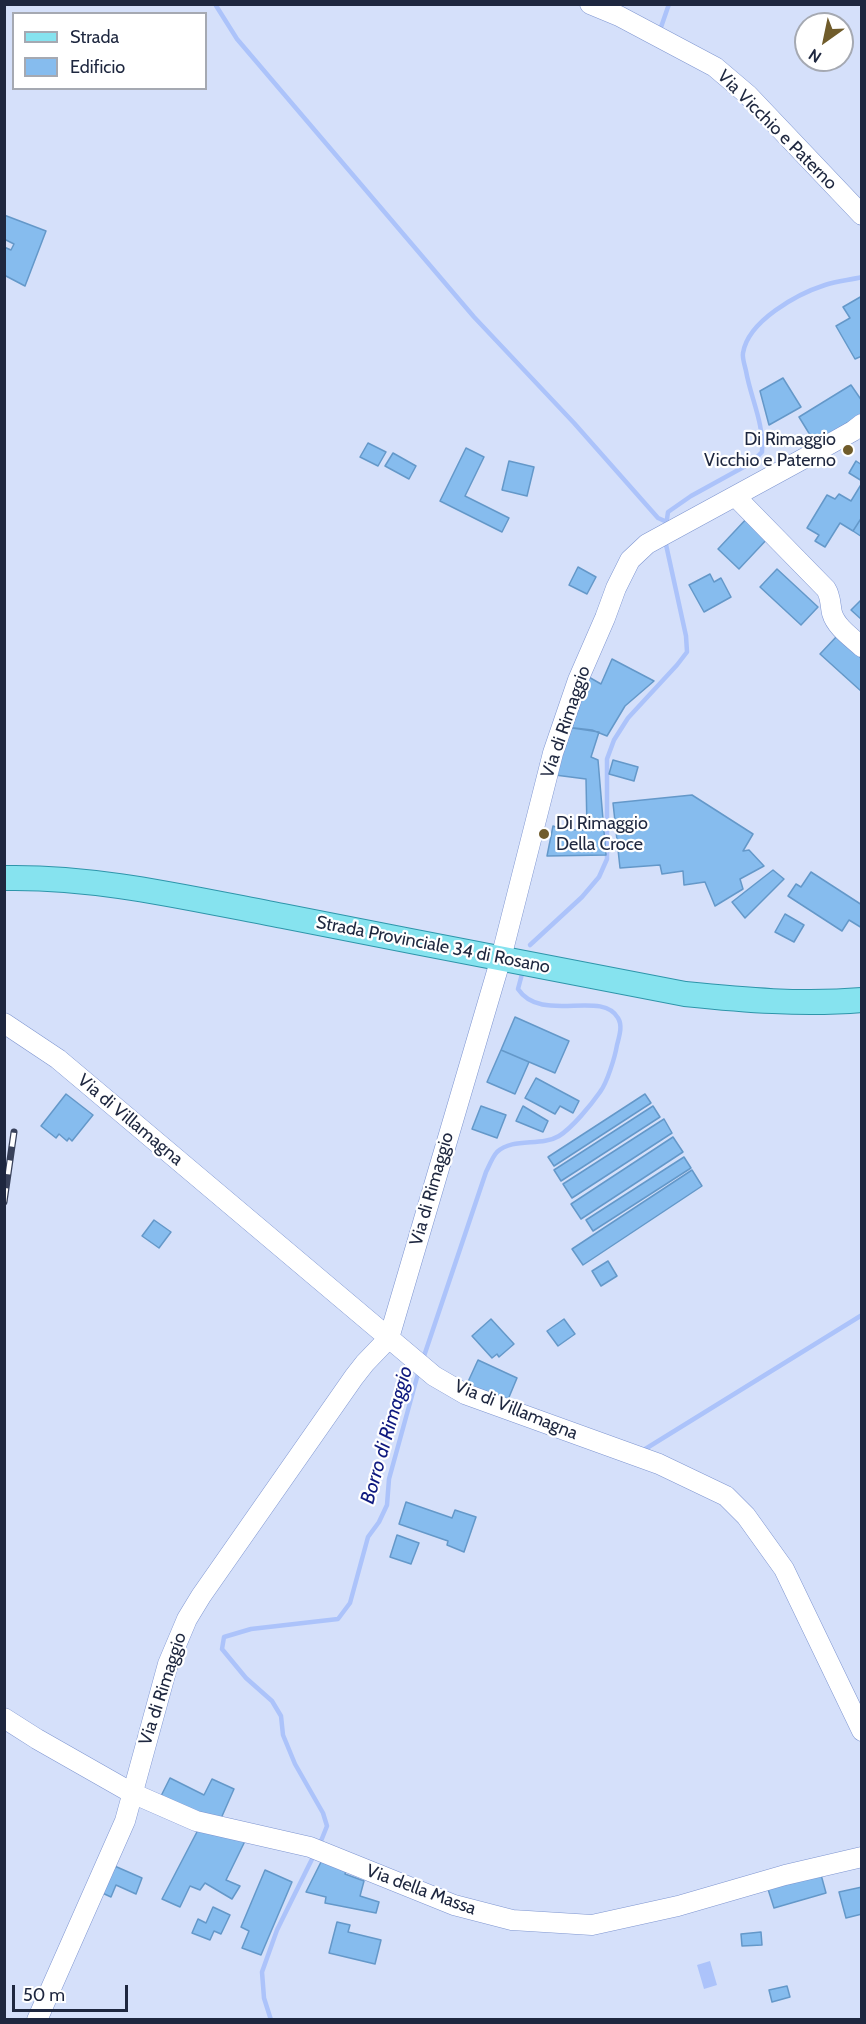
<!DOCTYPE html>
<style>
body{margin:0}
#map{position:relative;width:866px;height:2024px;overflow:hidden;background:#d5e0fa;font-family:Cabin,sans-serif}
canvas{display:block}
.frame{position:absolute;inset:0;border:6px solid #1e273f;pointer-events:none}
.legend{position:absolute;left:12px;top:12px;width:195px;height:78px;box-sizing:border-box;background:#fff;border:2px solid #a5a9b2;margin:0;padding:8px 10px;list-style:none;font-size:18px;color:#1e273f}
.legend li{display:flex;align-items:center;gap:12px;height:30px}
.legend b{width:30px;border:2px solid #a5a9b2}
.north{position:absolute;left:794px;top:12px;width:60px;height:60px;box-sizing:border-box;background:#fff;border:2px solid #a5a9b2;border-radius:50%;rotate:213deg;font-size:16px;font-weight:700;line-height:24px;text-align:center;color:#1e273f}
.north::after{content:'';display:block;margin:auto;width:21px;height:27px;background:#705c2b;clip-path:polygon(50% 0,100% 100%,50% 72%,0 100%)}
.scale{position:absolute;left:12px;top:1985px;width:116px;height:27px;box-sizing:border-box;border:3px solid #1e273f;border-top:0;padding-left:8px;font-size:18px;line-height:21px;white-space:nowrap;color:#1e273f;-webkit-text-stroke:4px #fff;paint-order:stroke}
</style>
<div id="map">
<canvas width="866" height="2024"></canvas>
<div class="frame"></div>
<ul class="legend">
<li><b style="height:8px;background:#86e3ef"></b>Strada</li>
<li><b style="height:16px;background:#86bcee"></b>Edificio</li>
</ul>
<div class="north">N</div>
<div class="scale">50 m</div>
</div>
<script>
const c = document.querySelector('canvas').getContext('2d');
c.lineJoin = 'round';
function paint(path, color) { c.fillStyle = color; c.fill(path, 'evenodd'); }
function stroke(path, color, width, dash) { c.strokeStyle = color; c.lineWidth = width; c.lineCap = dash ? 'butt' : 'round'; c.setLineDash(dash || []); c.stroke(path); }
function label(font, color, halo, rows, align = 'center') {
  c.font = font + ' Cabin,sans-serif'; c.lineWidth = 4.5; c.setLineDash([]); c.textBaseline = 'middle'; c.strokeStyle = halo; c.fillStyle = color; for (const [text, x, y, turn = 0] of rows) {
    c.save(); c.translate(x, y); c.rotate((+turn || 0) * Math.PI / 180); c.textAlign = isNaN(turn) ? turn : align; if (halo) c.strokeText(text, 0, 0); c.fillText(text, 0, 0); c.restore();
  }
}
const water = new Path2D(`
 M 710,1961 L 717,1985 L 704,1989 L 697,1965 Z`);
const stream = new Path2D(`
 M 215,4 L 237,39 L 474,317 L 574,423 L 658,518 L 667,522
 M 659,33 L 669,4
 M 666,526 L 668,512 L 691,496 L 751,463 L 762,452 C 764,423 751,399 746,371 C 745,366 742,358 743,353 C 748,321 797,294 825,285 C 837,281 850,280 862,277
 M 530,945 L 582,897 L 599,877 L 607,859 L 607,759 L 614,740 L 628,718 L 677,665 L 687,652 L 686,636 L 665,540
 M 423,1359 L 486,1172 C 489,1166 493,1156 497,1152 C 513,1137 541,1147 559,1136 C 572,1128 591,1105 600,1092 C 607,1083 615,1057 617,1045 C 619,1037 623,1026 618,1018 C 602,989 541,1024 518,989 L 522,974
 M 642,1451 L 862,1315
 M 319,1846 L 327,1826 L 323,1813 L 295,1764 L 283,1735 L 281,1716 L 272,1701 L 246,1678 L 222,1649 L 224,1637 L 251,1629 L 338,1619 L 350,1603 L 368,1537 L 379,1522 L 387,1505 L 389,1479 L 419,1370
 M 271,2020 L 264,1998 L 262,1972 L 277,1930 L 315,1853`);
const building = new Path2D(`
 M 4,215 L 46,231 L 25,286 L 4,275 L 4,247 L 11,250 L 14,244 L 4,239 Z
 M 862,296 L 862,356 L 855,359 L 836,326 L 850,318 L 843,307 Z
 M 783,378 L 801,407 L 769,425 L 760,391 Z
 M 851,385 L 862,401 L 862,414 L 815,443 L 799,417 Z
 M 368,443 L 386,452 L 378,466 L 360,457 Z
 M 466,448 L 484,457 L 465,496 L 509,518 L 502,532 L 440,501 Z
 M 393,453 L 416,466 L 409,479 L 385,466 Z
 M 509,461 L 534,467 L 527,496 L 502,490 Z
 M 856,461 L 862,465 L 862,481 L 849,473 Z
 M 862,483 L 862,517 L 853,531 L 840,523 L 825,547 L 815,541 L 819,535 L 807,528 L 827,495 L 835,499 L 839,494 L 851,501 Z
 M 749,516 L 770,536 L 739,569 L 718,549 Z
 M 862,517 L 862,537 L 853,531 Z
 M 578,567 L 596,577 L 587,594 L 569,585 Z
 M 777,569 L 818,607 L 801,625 L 760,587 Z
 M 710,574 L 714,582 L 721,578 L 731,597 L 704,612 L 689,585 Z
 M 862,599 L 862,620 L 851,610 Z
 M 837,636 L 862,659 L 862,692 L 820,654 Z
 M 612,659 L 654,681 L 625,706 L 607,736 L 592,730 L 566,727 L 587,676 L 601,684 Z
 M 566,727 L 599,732 L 591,757 L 598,760 L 606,855 L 547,856 L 553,826 L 564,830 L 587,830 L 586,779 L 555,775 Z
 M 613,760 L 638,767 L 634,781 L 609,774 Z
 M 692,795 L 753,834 L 743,851 L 749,850 L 764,866 L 740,879 L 743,889 L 715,906 L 705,882 L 684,885 L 683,871 L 662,874 L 660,865 L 620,868 L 613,803 Z
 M 773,870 L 784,879 L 745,918 L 732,902 Z
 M 811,872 L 862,905 L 862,928 L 849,920 L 842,931 L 788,896 L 796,884 L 801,887 Z
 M 785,914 L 804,925 L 794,942 L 775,932 Z
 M 515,1017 L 569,1041 L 555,1073 L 501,1050 Z
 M 501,1050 L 529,1062 L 515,1094 L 487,1082 Z
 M 536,1078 L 579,1101 L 573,1113 L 560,1106 L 555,1114 L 525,1098 Z
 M 66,1094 L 93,1115 L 72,1141 L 69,1138 L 67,1141 L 59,1134 L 56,1138 L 41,1126 Z
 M 645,1094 L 651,1103 L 554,1166 L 548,1157 Z
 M 481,1106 L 506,1115 L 497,1138 L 472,1129 Z
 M 523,1106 L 548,1121 L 543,1132 L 516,1121 Z
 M 653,1106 L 660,1117 L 561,1181 L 554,1170 Z
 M 664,1119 L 672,1133 L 572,1198 L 563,1184 Z
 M 673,1137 L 683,1152 L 581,1219 L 571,1204 Z
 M 684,1157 L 691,1168 L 593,1231 L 586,1220 Z
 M 692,1170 L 702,1186 L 583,1265 L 572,1249 Z
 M 154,1220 L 171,1232 L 159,1248 L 142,1236 Z
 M 608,1261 L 617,1276 L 601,1286 L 592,1271 Z
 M 491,1319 L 514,1344 L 499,1357 L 497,1354 L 492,1358 L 472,1336 Z
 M 564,1319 L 575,1334 L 558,1346 L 547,1331 Z
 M 478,1360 L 517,1378 L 507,1402 L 467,1384 Z
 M 406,1502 L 452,1518 L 455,1510 L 476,1517 L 464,1552 L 447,1545 L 448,1541 L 399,1524 Z
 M 397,1535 L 419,1543 L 411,1564 L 390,1557 Z
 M 170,1778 L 204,1795 L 212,1779 L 234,1789 L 219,1823 L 161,1796 Z
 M 199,1828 L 247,1837 L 226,1880 L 240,1886 L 232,1899 L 205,1883 L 200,1890 L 190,1886 L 180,1907 L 162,1899 Z
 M 323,1858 L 347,1867 L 345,1874 L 364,1881 L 360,1896 L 379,1902 L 376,1913 L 325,1903 L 326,1897 L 306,1892 Z
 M 110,1864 L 142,1878 L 136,1894 L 116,1885 L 111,1897 L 98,1891 Z
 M 265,1870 L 292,1882 L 261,1955 L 242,1948 L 249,1931 L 241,1927 Z
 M 820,1871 L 826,1893 L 774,1908 L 767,1886 Z
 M 862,1887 L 862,1914 L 846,1918 L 839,1892 Z
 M 213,1907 L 230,1915 L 221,1934 L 214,1931 L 210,1940 L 192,1933 L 198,1919 L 206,1923 Z
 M 337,1922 L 350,1925 L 348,1932 L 381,1940 L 375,1964 L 329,1953 Z
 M 761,1932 L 762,1945 L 742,1946 L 741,1934 Z
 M 787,1986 L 790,1997 L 772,2002 L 769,1990 Z`);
const minor = new Path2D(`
 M 590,4 L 619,16 L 715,67 L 748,95 L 862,215
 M 735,496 L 826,589 C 831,597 830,604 832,613 C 836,627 851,637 862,647
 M 4,1023 L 58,1059 L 83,1080 L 434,1376 L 465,1394 L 659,1464 L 726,1496 L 746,1516 L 784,1569 L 862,1731
 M 4,1718 L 37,1739 L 132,1793 L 196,1821 L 310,1847 L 454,1905 L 512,1920 L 592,1925 L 678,1906 L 785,1875 L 862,1857
 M 37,2020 L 125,1821 L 168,1664 L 187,1619 L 201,1596 L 354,1377 L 365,1363 L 389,1338 L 501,958 L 553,753 L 578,680 L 605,618 L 616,588 L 630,560 L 647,544 L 803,459 L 853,431 L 862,424`);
const major = new Path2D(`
 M 4,878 C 98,876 192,899 283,916 C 417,942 551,969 685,994 C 744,1000 802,1005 862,1000`);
const rail = new Path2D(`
 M 4,1202 L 14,1132`);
const markers = [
 [848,450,6,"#705c2b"],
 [544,834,6,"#705c2b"]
];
const streetNames = [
 ["Via Vicchio e Paterno",777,130,45],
 ["Via di Rimaggio",566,722,-71],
 ["Strada Provinciale 34 di Rosano",433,945,11],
 ["Via di Villamagna",130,1120,40],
 ["Via di Rimaggio",432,1189,-74],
 ["Via di Villamagna",516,1410,22],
 ["Via di Rimaggio",163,1689,-72],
 ["Via della Massa",421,1890,20]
];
const poiNames = [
 ["Di Rimaggio",836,440],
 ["Vicchio e Paterno",836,461],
 ["Di Rimaggio",556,824,"left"],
 ["Della Croce",556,845,"left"]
];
const waterNames = [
 ["Borro di Rimaggio",387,1435,-74]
];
paint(water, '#acc3fa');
stroke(stream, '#acc3fa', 4.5);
paint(building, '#86bcee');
stroke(building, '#6498c9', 1.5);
stroke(minor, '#7e95d0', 21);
stroke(major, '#2e95aa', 26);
stroke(minor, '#fff', 20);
stroke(major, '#86e3ef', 24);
stroke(rail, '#38415a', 7);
stroke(rail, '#fff', 4.5, [14]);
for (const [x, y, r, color] of markers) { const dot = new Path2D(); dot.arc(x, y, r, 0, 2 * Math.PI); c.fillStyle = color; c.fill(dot); stroke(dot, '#fff', 2); }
label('18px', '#1e273f', '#fff', streetNames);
label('18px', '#1e273f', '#fff', poiNames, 'right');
label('italic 20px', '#0e197f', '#fff', waterNames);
</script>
